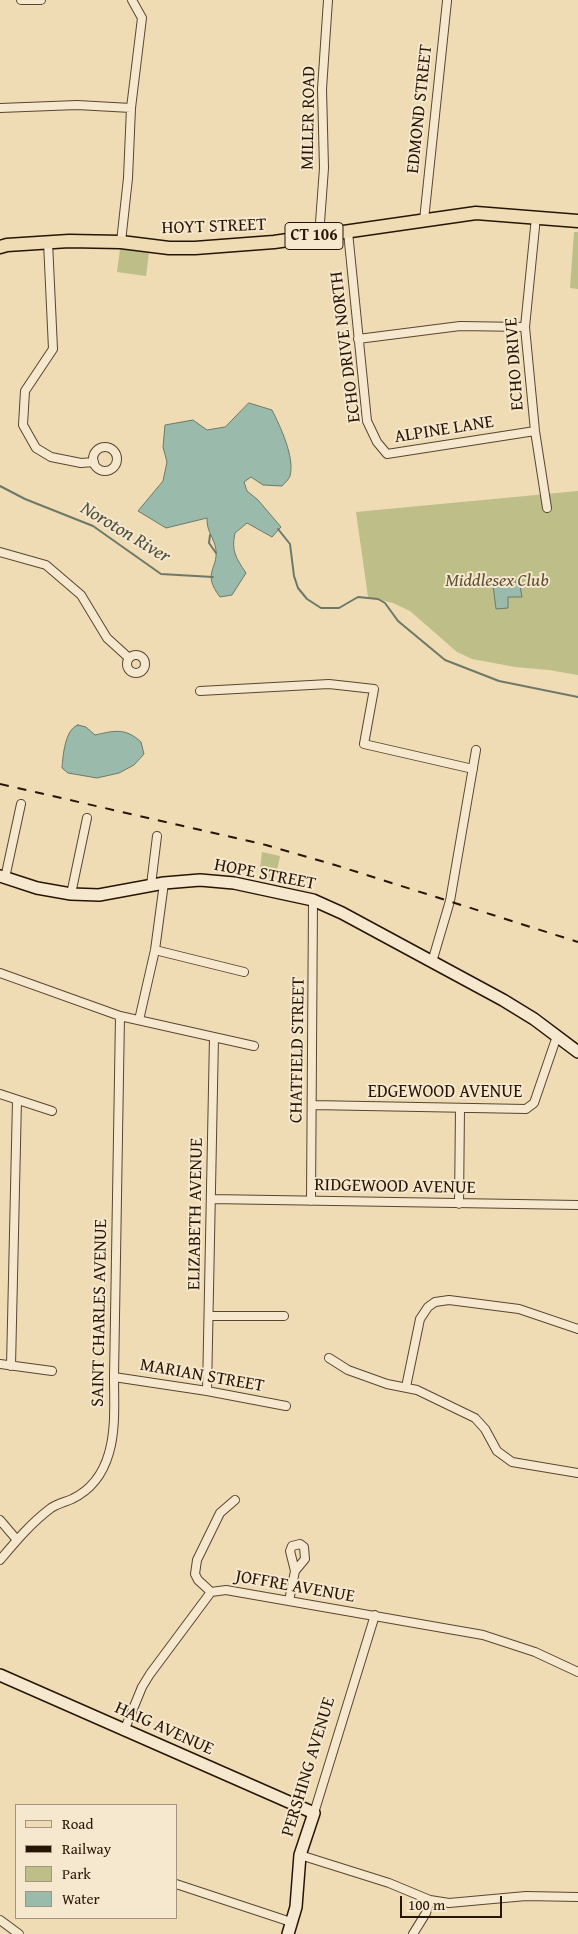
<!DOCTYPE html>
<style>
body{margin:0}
#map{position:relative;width:578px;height:1934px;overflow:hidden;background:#efdbb4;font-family:"Gentium Book Plus",serif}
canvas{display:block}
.legend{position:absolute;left:15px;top:1804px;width:162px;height:115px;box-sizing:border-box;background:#f5e8ce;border:1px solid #a2947d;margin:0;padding:6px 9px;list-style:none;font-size:15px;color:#261504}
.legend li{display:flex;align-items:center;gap:10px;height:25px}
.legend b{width:25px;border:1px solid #a2947d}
.scale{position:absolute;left:400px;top:1896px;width:102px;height:22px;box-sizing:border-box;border:2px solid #261504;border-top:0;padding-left:6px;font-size:15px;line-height:18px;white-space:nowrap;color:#261504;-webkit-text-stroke:4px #f5e8ce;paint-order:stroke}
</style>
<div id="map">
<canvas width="578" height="1934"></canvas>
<ul class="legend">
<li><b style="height:6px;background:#efdbb4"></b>Road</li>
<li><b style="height:6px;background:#261504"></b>Railway</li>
<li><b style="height:14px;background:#bebe89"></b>Park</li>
<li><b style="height:14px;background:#9abbab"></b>Water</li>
</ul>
<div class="scale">100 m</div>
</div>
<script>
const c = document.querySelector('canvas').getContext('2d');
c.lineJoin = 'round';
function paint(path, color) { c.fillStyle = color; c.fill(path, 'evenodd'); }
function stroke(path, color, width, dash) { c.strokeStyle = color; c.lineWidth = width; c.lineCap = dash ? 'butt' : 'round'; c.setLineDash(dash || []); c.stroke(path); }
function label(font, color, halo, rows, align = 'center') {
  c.font = font + ' "Gentium Book Plus",serif'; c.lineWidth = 4; c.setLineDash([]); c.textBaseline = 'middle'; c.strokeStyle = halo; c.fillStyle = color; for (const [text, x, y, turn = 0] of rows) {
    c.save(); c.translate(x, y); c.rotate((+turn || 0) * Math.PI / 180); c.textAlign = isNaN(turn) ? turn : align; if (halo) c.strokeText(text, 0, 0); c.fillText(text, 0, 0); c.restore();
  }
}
const green = new Path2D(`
 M 574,232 L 578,232 L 578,289 L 570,288 Z
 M 120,249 L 149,253 L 146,276 L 117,272 Z
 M 578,491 L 578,675 L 549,670 L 515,667 L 472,659 L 457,652 L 410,611 L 393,603 L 368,597 L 356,512 Z
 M 262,852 L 280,856 L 275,880 L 259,877 Z`);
const water = new Path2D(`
 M 249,403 L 272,410 C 280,426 295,457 290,476 C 289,479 285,483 282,486 L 263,485 L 251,477 L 244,482 L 247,491 L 258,500 L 281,527 L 272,537 L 247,523 L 235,533 C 231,551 236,558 246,573 L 232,595 L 220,597 C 200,571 221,569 215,545 C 211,533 207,531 207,518 L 166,528 L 138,511 L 163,481 L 167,462 L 163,447 L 165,425 L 193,420 L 207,430 L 225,427 Z
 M 516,580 L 519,580 L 522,597 L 508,597 L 508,608 L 496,609 L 493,585 L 516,582 Z
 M 78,725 L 86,727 L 95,735 C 113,731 125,727 141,742 L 144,754 L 134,765 L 119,773 L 97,778 L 68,773 L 62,768 C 63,755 65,729 78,725 Z`);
const stream = new Path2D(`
 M 0,486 L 25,499 L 93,526 L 161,574 L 213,577
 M 278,529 L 290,544 L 294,576 L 298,588 L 307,599 L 321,608 L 339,608 L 358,597 L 378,599 L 385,603 L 398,621 L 445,660 L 499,681 L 578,697
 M 210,535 L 209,543 L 216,553`);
const street = new Path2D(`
 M 21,0 L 41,0
 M 0,108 L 77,105 L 131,108 L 142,18 L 132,0
 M 536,217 L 525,327 L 535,431 L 547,508
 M 424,220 L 447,1
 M 348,232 L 367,421 L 377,442 L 387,454 L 535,431
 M 319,236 L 324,168 L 322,89 L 328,0
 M 48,242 L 53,349 L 25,391 L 23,425 L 36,448 L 51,457 L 81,463 L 94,462
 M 121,242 L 128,178 L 131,108
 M 358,339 L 460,326 L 525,327
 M93 459a12 12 0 1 1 24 0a12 12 0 1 1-24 0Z
 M 0,552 L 46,565 L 81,595 L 107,638 L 129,658
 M127 664a9 9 0 1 1 18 0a9 9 0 1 1-18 0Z
 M 200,691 L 329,684 L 374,689 L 364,744 L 473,769
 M 5,878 L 21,804
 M 151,885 L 157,836
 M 71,894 L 87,818
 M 155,950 L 244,972
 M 432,962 L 450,901 L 476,750
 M 0,973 L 120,1016 L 254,1046
 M 139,1020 L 155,950 L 164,883
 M 0,1094 L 52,1111
 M 312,1105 L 526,1109 L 534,1103 L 557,1036
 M 211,1199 L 578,1205
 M 311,1201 L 313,900
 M 459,1204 L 460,1108
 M 209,1316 L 284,1316
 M 329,1358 L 348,1370 L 387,1384 L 417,1390 L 475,1418 L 485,1429 L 497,1451 L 512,1462 L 578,1473
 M 0,1364 L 52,1371
 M 11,1366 L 17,1100
 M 114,1377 L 207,1391 L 286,1406
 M 406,1387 L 420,1319 L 428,1307 L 435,1302 L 449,1300 L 519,1309 L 578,1329
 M 207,1391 L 214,1037
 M 0,1520 L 17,1540
 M 0,1560 C 16,1541 31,1523 51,1508 C 57,1504 65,1502 72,1499 C 91,1490 103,1474 109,1453 C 116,1429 114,1401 114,1377 L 120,1016
 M 211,1592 L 198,1580 L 195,1574 L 197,1560 L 220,1513 L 235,1500
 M 289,1601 L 295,1571 L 290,1551 L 292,1546 L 300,1544 L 304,1547 L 305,1559 L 295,1571
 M 124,1731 L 142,1687 L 150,1674 L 211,1592 L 226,1590 L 483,1635 L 535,1652 L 578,1672
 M 314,1813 L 375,1615
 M 300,1855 L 389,1883 L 430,1900
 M 176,1884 L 291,1922
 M 0,1920 L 19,1934
 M 413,1934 L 426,1913 L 430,1900 L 449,1903 L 526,1896 L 578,1897`);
const secondary = new Path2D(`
 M 0,876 L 37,888 L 71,894 L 99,895 L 164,883 L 200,880 L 234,883 L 313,900 L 342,913 L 503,1000 L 534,1019 L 578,1052
 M 0,1675 L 314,1813 L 300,1855 L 296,1907 L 288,1934`);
const primary = new Path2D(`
 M 0,247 L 7,245 L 69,241 L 121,242 L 169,248 L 195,248 L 274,242 L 476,213 L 578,221`);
const rail = new Path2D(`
 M 0,784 L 266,845 L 335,865 L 578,942`);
const shields = [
 [314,236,58]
];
const shieldNames = [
 ["CT 106",314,236]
];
const streetNames = [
 ["EDMOND STREET",420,109,-84],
 ["MILLER ROAD",309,118,-89],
 ["HOYT STREET",214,227,-2],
 ["ECHO DRIVE NORTH",346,347,-97],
 ["ECHO DRIVE",515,364,-94],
 ["ALPINE LANE",444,430,-9],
 ["HOPE STREET",265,875,11],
 ["CHATFIELD STREET",298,1050,-89],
 ["EDGEWOOD AVENUE",445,1092],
 ["RIDGEWOOD AVENUE",395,1187,1],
 ["ELIZABETH AVENUE",196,1214,-89],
 ["SAINT CHARLES AVENUE",100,1313,-89],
 ["MARIAN STREET",202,1376,10],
 ["JOFFRE AVENUE",295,1587,10],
 ["HAIG AVENUE",164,1729,24],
 ["PERSHING AVENUE",309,1767,-73]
];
const parkNames = [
 ["Middlesex Club",497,581]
];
const waterNames = [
 ["Noroton River",125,533,31]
];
paint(green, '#bebe89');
paint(water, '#9abbab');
stroke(water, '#6c7968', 1);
stroke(stream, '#6c7968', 2);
stroke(street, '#584630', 10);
stroke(secondary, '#261504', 14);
stroke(primary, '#261504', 15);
stroke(street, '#f5e8ce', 8);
stroke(secondary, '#f5e8ce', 11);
stroke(primary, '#efdbb4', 12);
stroke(rail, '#261504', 2, [9, 9]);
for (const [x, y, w] of shields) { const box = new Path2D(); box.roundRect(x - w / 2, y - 13.5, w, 27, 4); c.fillStyle = '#f5e8ce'; c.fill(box); stroke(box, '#261504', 1); }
label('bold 16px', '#261504', null, shieldNames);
label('18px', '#261504', '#f5e8ce', streetNames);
label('italic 18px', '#5b5033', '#f5e8ce', parkNames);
label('italic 19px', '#4f4f3e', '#f5e8ce', waterNames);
</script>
